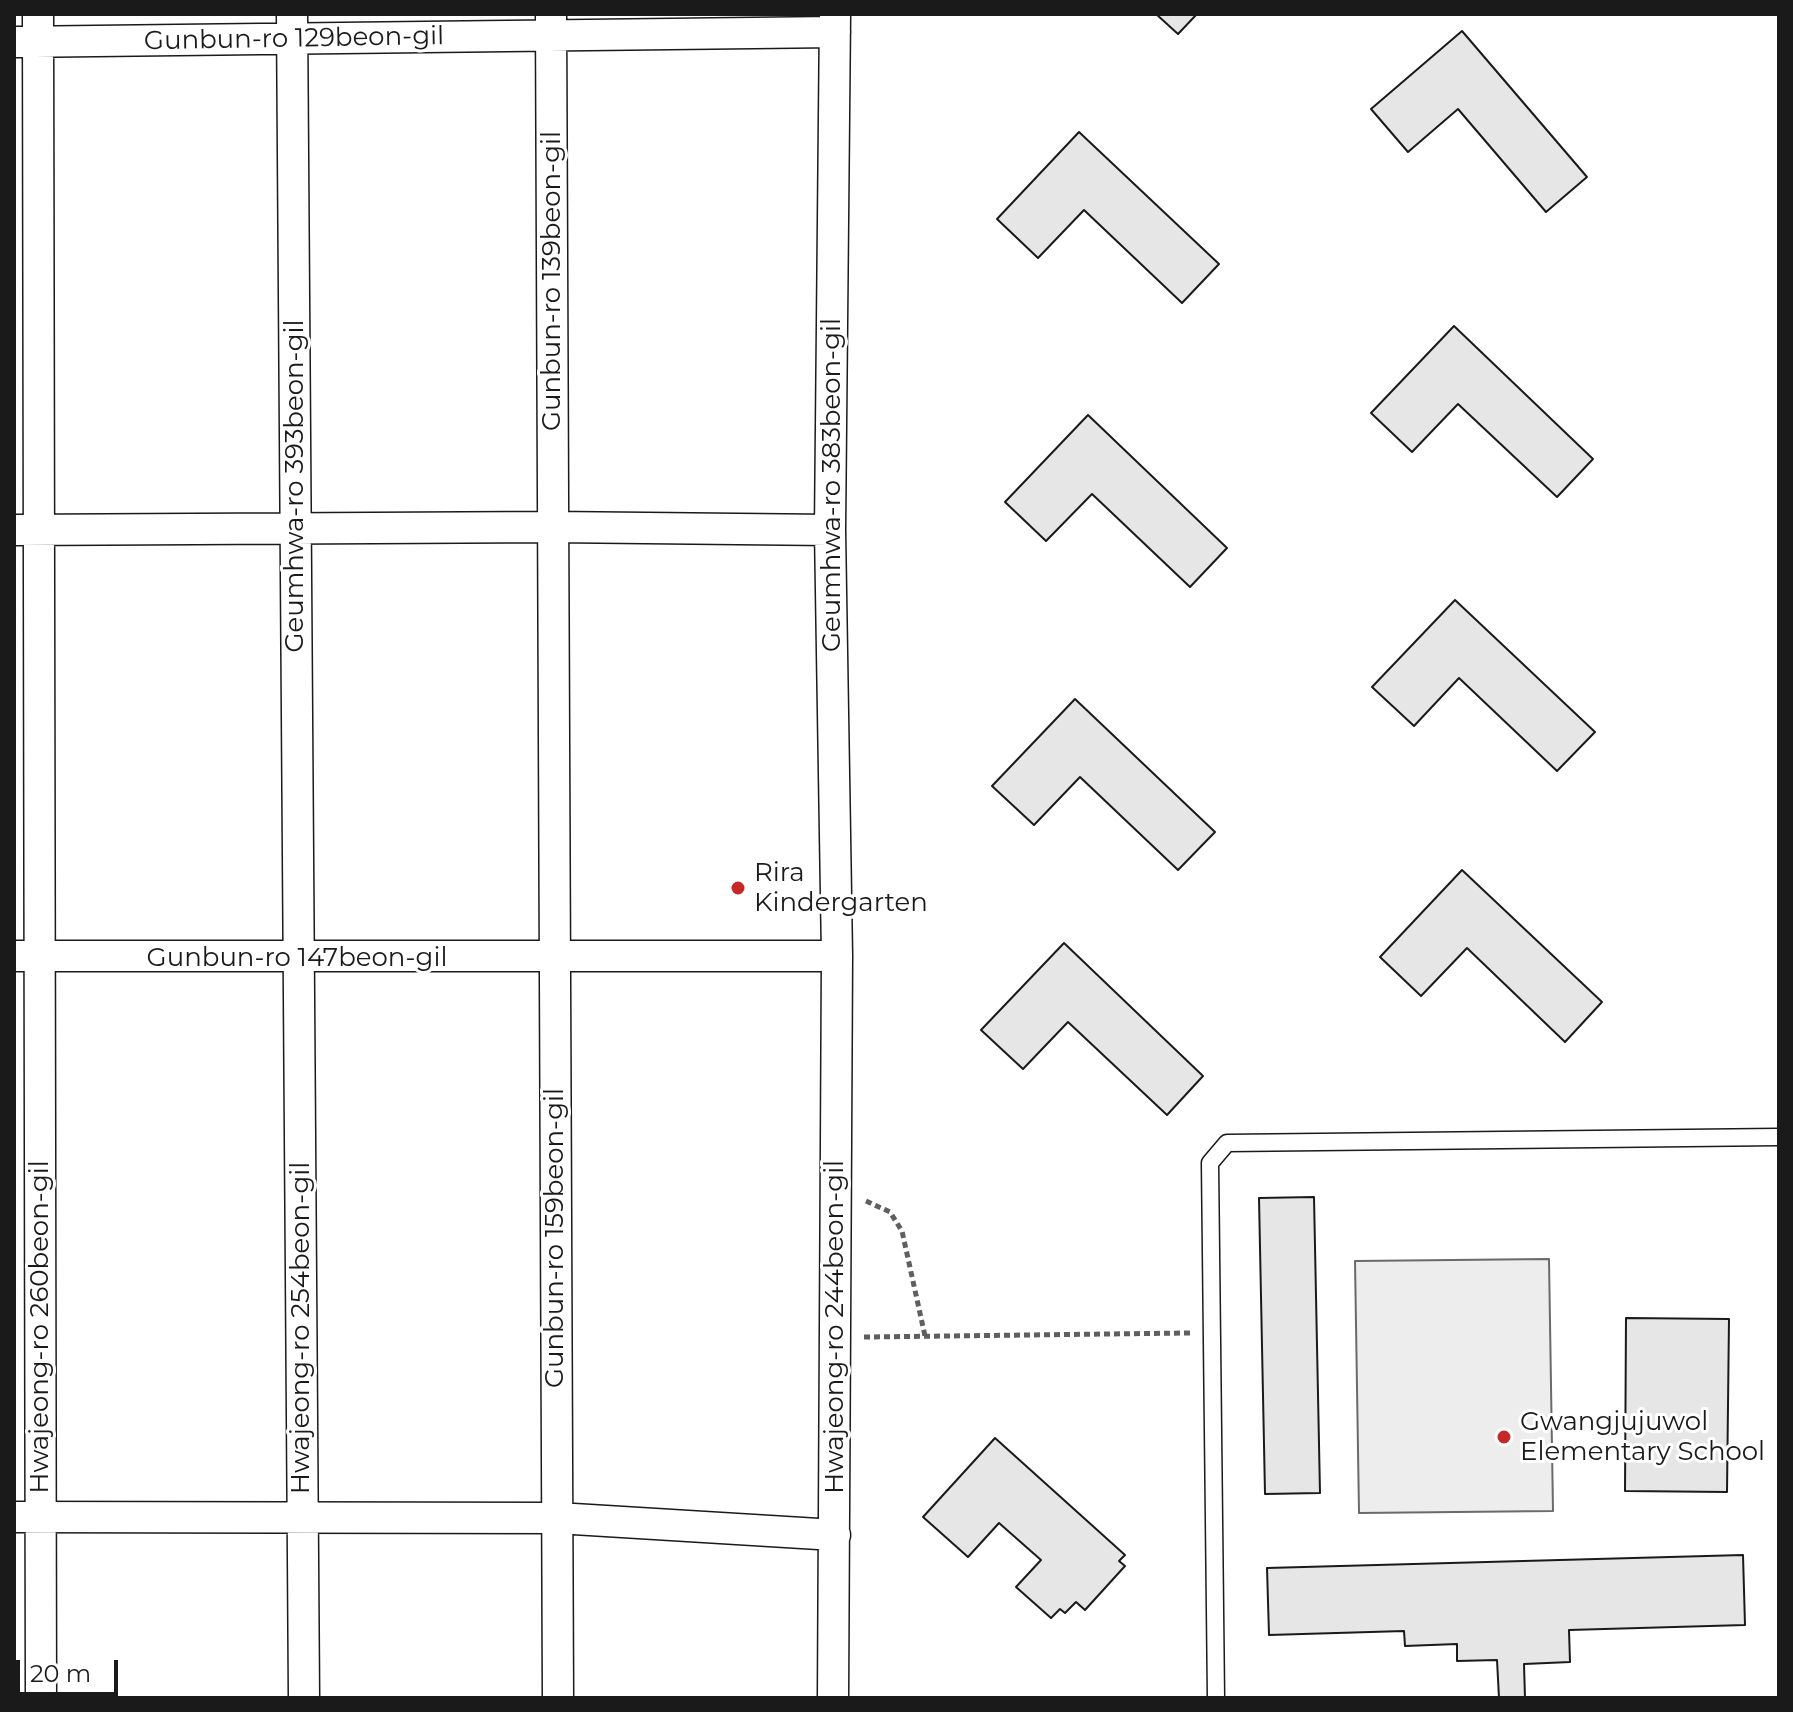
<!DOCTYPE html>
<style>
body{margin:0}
#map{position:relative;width:1793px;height:1712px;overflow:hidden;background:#fff;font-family:Montserrat,sans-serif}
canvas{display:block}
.frame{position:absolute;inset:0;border:16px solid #1a1a1a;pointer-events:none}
.scale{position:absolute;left:16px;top:1660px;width:102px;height:36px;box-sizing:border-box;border:4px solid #1a1a1a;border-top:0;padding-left:10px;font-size:24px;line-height:28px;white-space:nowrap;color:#1a1a1a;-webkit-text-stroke:6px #fff;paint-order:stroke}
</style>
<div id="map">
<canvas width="1793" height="1712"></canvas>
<div class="frame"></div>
<div class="scale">20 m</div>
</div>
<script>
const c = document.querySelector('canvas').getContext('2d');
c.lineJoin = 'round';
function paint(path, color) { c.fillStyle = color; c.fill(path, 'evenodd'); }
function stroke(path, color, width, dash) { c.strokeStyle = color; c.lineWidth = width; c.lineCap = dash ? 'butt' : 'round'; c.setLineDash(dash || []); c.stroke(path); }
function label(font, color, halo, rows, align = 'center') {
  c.font = font + ' Montserrat,sans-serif'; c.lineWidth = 6; c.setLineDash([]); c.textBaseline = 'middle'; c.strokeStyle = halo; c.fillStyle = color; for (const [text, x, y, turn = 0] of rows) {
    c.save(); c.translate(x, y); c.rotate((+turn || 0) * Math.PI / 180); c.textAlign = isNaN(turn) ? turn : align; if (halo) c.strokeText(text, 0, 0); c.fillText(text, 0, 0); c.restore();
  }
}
const built = new Path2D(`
 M 1549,1259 L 1553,1511 L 1359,1513 L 1355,1261 Z`);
const building = new Path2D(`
 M 1156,14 L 1197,14 L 1178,34 Z
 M 1462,31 L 1587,177 L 1546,212 L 1458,109 L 1408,152 L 1371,109 Z
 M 1079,132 L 1219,264 L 1182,303 L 1084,210 L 1038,258 L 997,219 Z
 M 1454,326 L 1593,459 L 1557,497 L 1458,404 L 1412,452 L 1371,413 Z
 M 1088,415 L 1227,548 L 1190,587 L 1092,494 L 1046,541 L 1005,502 Z
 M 1455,600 L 1595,732 L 1557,771 L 1459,678 L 1414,726 L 1372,687 Z
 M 1075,699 L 1215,832 L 1178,870 L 1080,777 L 1034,825 L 992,786 Z
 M 1462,870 L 1602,1002 L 1565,1042 L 1467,948 L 1421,996 L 1380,957 Z
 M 1064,943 L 1203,1076 L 1167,1115 L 1068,1022 L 1023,1069 L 981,1030 Z
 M 1314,1197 L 1320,1493 L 1265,1494 L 1259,1198 Z
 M 1626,1318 L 1729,1319 L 1727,1492 L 1625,1491 Z
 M 995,1438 L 1125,1555 L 1119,1561 L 1125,1566 L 1085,1610 L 1076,1602 L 1065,1613 L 1060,1609 L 1051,1618 L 1016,1587 L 1041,1560 L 999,1523 L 968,1557 L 923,1517 Z
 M 1743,1555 L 1745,1625 L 1569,1630 L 1570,1662 L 1524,1664 L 1525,1698 L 1499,1698 L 1497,1660 L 1457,1661 L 1457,1644 L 1405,1646 L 1404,1631 L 1269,1635 L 1267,1568 Z`);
const path = new Path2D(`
 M 866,1201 L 890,1212 L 902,1231 L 925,1336
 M 864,1337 L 1190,1333`);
const lane = new Path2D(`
 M 1216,1698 L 1210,1163 L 1227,1143 L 1779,1137`);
const street = new Path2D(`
 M 38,14 L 41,1698
 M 292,14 L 304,1698
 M 551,14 L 558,1698
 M 14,42 L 835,32
 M 14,530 L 553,527 L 830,530
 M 14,956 L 837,956
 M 14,1517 L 557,1518 L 835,1535
 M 833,1698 L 837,956 L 830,530 L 835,14`);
const markers = [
 [738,888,8,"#c62828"],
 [1504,1437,8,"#c62828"]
];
const streetNames = [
 ["Gunbun-ro 129beon-gil",294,39,-1],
 ["Gunbun-ro 139beon-gil",552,281,-90],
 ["Geumhwa-ro 383beon-gil",832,485,-90],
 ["Geumhwa-ro 393beon-gil",295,486,-90],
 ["Gunbun-ro 147beon-gil",297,958],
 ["Gunbun-ro 159beon-gil",555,1238,-90],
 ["Hwajeong-ro 260beon-gil",40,1327,-90],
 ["Hwajeong-ro 244beon-gil",835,1327,-90],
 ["Hwajeong-ro 254beon-gil",301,1328,-90]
];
const poiNames = [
 ["Rira",754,873],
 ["Kindergarten",754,903],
 ["Gwangjujuwol",1520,1422],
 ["Elementary School",1520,1452]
];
paint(built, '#ededed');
stroke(built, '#6a6a6a', 2);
paint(building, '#e6e6e6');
stroke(building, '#1a1a1a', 2);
stroke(lane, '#1a1a1a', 19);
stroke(street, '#1a1a1a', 33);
stroke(path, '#5f5f5f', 5, [6, 4]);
stroke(lane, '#fff', 16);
stroke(street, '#fff', 30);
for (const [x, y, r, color] of markers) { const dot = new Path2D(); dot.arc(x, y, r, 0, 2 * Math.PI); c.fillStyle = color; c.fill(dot); stroke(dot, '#fff', 3); }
label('26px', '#1a1a1a', '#fff', streetNames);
label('26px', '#1a1a1a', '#fff', poiNames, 'left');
</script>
